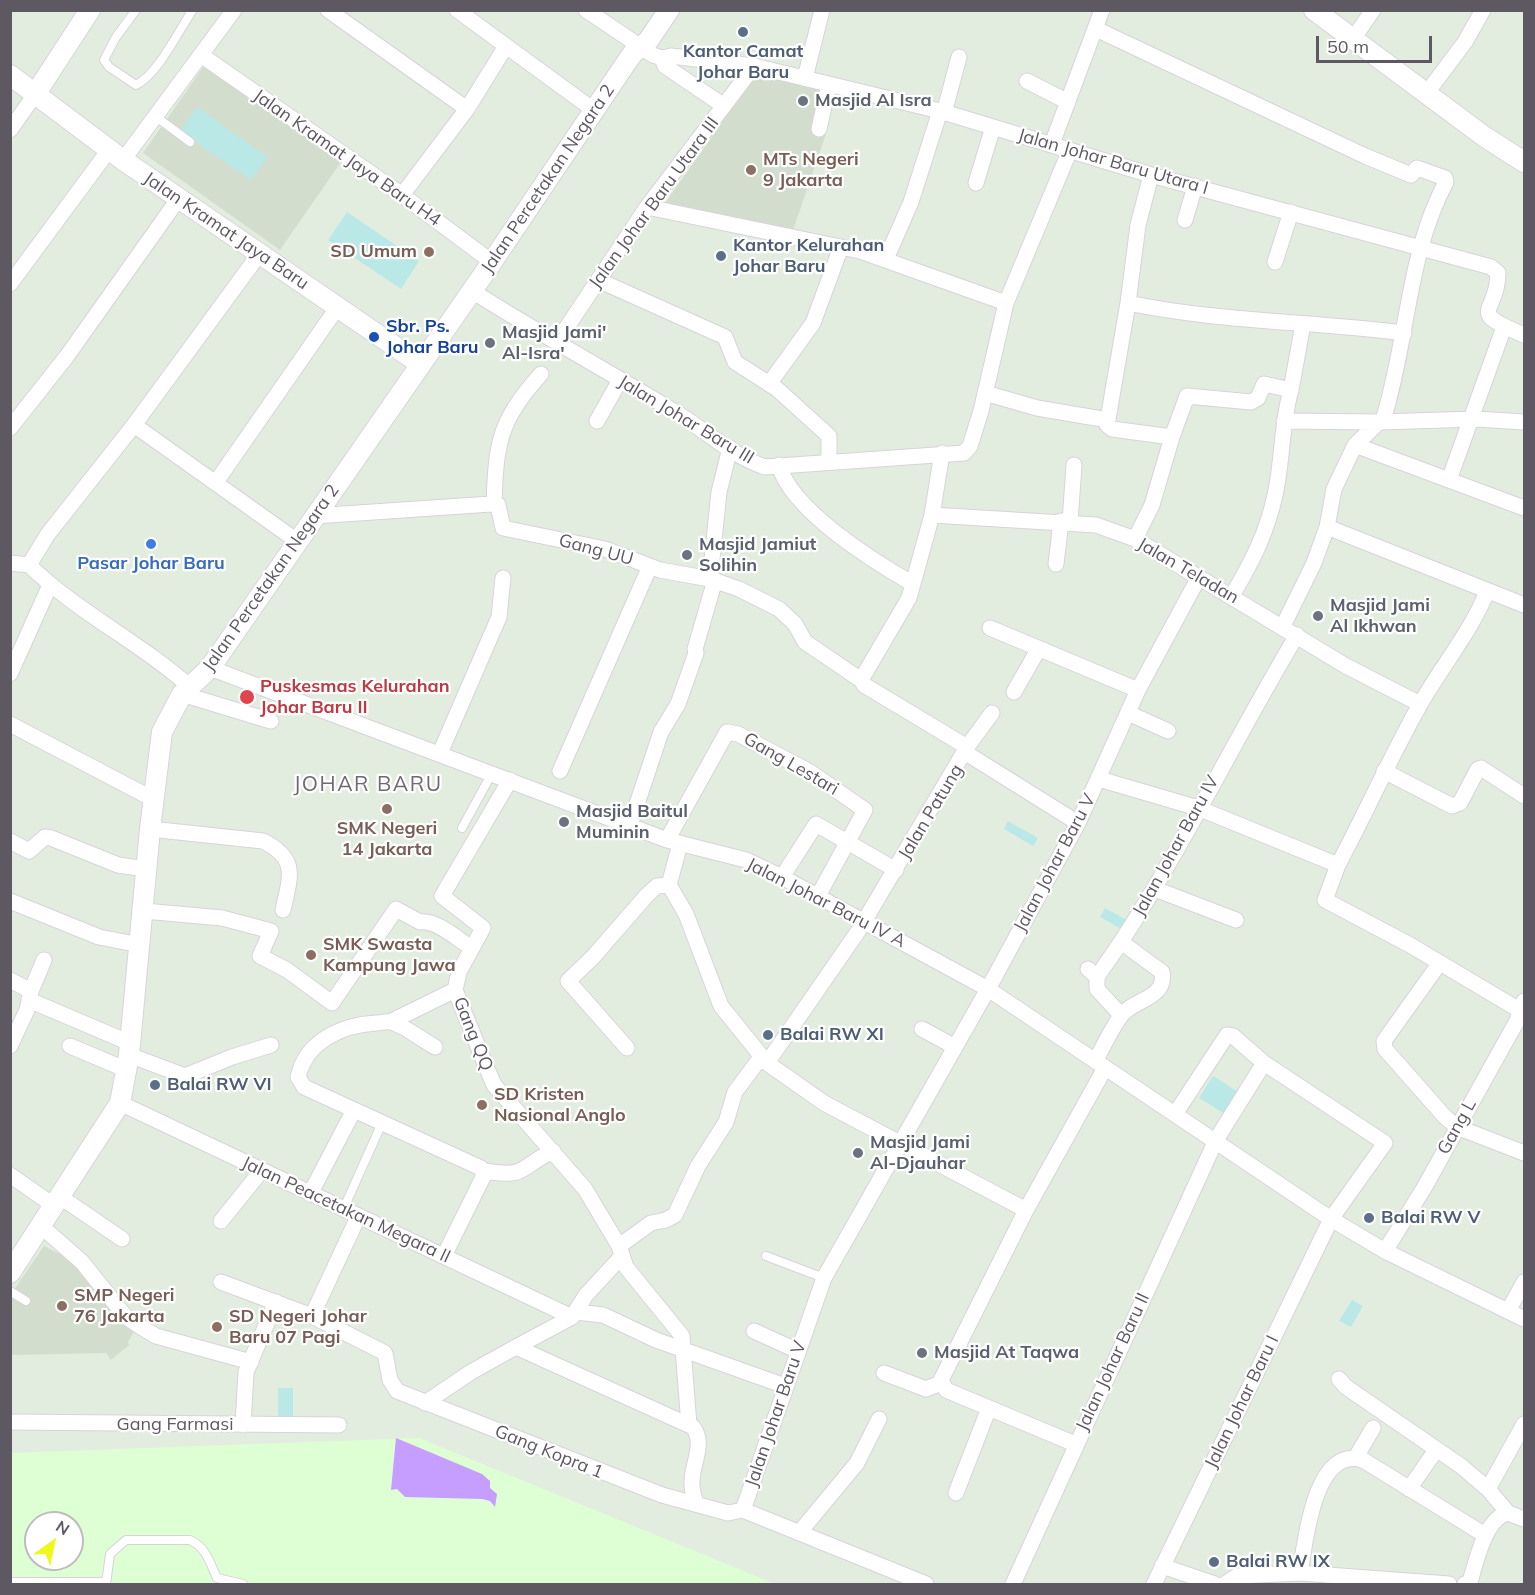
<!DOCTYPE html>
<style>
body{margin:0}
#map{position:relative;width:1535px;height:1595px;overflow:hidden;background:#e3eddf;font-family:Mulish,sans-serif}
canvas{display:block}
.frame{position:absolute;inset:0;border:12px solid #5e5862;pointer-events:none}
.north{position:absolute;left:24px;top:1511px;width:60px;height:60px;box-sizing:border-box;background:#fff;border:2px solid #bfbcc0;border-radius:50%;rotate:33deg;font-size:16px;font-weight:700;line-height:24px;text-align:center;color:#5e5862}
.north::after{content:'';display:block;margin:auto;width:21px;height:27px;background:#eff919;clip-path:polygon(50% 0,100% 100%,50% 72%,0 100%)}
.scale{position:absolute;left:1316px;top:36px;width:116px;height:27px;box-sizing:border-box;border:3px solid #5e5862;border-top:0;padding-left:8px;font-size:18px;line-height:21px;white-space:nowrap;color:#5e5862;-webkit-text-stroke:4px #fff;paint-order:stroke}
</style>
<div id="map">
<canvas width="1535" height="1595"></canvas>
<div class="frame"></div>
<div class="north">N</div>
<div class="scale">50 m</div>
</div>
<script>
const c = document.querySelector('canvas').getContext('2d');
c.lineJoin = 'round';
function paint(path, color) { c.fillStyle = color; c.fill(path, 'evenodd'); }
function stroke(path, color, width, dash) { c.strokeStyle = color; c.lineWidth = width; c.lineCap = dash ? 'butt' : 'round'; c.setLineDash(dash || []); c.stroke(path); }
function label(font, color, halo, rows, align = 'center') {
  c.font = font + ' Mulish,sans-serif'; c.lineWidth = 4.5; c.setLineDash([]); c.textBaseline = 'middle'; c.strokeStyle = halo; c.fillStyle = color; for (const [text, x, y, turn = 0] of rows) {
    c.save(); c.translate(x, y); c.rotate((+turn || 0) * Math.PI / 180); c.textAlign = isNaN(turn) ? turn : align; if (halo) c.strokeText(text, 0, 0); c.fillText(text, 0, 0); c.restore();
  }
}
const commercial = new Path2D(`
 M 419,1438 L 775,1584 L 11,1584 L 10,1453 ZM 36,1523 L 72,1523 L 72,1559 L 36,1559 Z`);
const education = new Path2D(`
 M 204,66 L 341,162 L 280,250 L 143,153 Z
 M 758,71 L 834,87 L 823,133 L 826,134 L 792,233 L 663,206 Z
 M 44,1246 L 83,1266 L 137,1326 L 128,1342 L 129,1345 L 111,1360 L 106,1353 L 12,1355 L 11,1294 Z`);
const green = new Path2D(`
 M 197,107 L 267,157 L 251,180 L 180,131 Z
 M 347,212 L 419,261 L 401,289 L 328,240 Z
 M 1008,821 L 1038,838 L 1033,846 L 1004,829 Z
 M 1105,908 L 1130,922 L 1125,931 L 1100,917 Z
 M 1213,1076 L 1240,1093 L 1227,1115 L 1199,1098 Z
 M 1352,1300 L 1363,1306 L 1351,1327 L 1339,1321 Z
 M 278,1388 L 293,1388 L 293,1417 L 278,1417 Z`);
const water = new Path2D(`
 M 396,1438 L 482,1474 L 490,1481 L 490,1488 L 497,1494 L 495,1507 L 490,1501 L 482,1499 L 405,1497 L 397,1489 L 391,1490 Z`);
const service = new Path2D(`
 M 136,10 L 116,37 L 104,60 L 109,67 L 136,85 C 158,74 178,32 192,11
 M 155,116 L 190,142
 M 462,828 L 492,773
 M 343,1210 L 382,1123
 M 766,1256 L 824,1278
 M 10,1291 L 26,1301
 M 10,1582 L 106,1582
 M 106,1584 L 110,1554 L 126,1540 L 190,1540 C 206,1547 210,1563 217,1578 L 243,1584`);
const minor = new Path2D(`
 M 328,10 L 467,109
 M 457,10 L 595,111
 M 586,10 L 653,55 L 662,58 L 671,56 L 754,66 L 940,111 L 1151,175 L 1491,267 L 1498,273 C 1498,315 1464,310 1524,335
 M 1096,29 L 1365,156 L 1411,175 L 1417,168 L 1445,178 L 1446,182 C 1407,255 1408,341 1383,420
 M 1353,39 L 1373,10
 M 201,55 L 402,195 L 492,262
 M 662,58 L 665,66 L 724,106
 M 805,78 L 822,10
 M 1027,81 L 1068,102
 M 1426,94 L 1465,42 L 1483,10
 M 944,113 L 959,57
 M 819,129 L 829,84
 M 10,130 L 36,93
 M 1052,144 L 1102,10
 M 123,160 L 234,10
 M 976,183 L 993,127
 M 402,195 L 467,109 L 506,46
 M 647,207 L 860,251 L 1006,303
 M 1185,220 L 1195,186
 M 886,259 L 911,202 L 940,111
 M 1275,262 L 1291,212
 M 598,280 L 725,337 L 735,362 L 777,389 L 829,436 L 829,461
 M 10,284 L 109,150
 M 472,291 C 540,334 611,373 680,415 C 707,432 734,457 765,467 L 964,453 L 970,446 L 981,411 L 1006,303 L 1070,150
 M 1128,303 L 1138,225 L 1151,175
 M 557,342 L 647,207 L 754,66
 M 769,384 L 813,323 L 841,247
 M 985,393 L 1037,408 L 1108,420
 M 597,421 L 620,380
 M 1284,421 L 1379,422
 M 134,425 L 297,541
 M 10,428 L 67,356 L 179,198
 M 1172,437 L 1187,396 L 1251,402 L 1258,398 L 1264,384 L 1291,390 L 1303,324
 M 1355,445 L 1524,508
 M 779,465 C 791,510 873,561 913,584
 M 1449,480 L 1504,327
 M 216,482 L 337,308
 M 494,504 C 496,443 499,420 541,374
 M 932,515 L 1096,525 L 1135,539 L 1346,666 L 1420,704
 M 314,516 L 491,504 L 498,505 L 503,528 L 605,549 L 660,570 L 710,579 L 739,589 L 779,609 L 795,624 L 805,642 L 861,680 L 864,685 L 967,747 L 859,930 L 767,1063
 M 1070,522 L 1074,465
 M 1327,527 L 1524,605
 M 1135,539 L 1152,505 L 1172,437 L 1112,429 L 1107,425 L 1128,303 C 1219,322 1312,321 1404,333
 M 10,563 L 29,565
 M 1056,564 L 1061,521
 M 29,565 L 48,534 L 134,425 L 260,253
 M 29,565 C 78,613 140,642 190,687
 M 710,579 L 719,492 L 730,448
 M 1231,597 C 1251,564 1267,533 1275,495 C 1283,460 1281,424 1291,390
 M 1283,626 L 1314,563 L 1327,527 L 1334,489 L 1355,445 L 1379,422 L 1476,419 L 1524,422
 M 990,628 L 1138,690
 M 210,668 L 667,840 L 746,860 L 782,877 L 988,989 L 1331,1219 L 1385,1251 L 1524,1319
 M 10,674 L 50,585
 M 861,680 L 909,598 L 932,515 L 942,453
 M 1014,692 L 1038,650
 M 182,694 L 271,721
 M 1128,713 L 1168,731
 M 10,724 L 153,799
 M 967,747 L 992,713
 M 440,753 L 499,617 L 503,578
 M 966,753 L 1078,823
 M 560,771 L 650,566
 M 1384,771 L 1452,806 L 1460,803 L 1478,769 L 1481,768 L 1524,796
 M 1099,779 L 1198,808 L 1338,865 L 1325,900 L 1410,945 L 1521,1011
 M 510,780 L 442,896 L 483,928 L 459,972 L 455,990 L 483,1059 L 494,1085 L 585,1189 L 619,1246 L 626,1267 L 682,1336 L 689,1425
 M 630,825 L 661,732 L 678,704 L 696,653 L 695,649 L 715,580
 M 150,829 L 263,841 C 299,859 290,877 283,910
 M 667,840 L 727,732 L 738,734 L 810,772 L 865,810 L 818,896
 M 10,841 L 29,851 L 45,837 L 51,838 L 118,865 L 146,869
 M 680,844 L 669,885 L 686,914 L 721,1006 L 767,1063 L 824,1103 L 1026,1210
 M 1338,865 C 1367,811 1391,755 1422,701 C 1441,668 1475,625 1487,591
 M 782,877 L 816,824 L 896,870
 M 1155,889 L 1236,920
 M 10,901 L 99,937 L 140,945
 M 144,911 L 222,918 L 271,931 L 260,956 L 287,970 L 332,1003 L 396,909 L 420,922 C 435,919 458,939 471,948
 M 1439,964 L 1384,1041 L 1385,1049 L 1445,1117 L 1457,1127 L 1524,1153
 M 1088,969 L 1097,977 L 1097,989 L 1121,1015
 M 1097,977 L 1121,942
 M 10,980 L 31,991 L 27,1010 L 10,1046
 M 31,991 L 44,960
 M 29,1000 L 130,1043
 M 390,1022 L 455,990
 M 922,1029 L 955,1047
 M 70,1046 L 127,1070
 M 435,1047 C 422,1040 404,1025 390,1022 C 386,1021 380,1023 376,1023 C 342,1025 306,1041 298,1077 L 304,1087 L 481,1168 L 484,1175 L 444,1256
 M 627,1048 L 568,981 L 593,957 L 647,895 L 657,886 L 669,885
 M 129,1055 L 185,1076 L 232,1057 L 271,1045
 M 1095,1061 C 1104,1046 1111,1029 1121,1016 C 1133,999 1167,999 1162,972 L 1121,942 C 1185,843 1236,737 1297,635
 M 120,1103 L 572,1317
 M 484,1171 C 529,1178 517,1168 553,1151
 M 10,1175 L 53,1205
 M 310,1194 L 354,1110
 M 59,1196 L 122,1239
 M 221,1221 L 262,1170
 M 41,1226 L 82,1262 L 125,1316 L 141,1327 L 156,1336 L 251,1362
 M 619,1246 L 651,1223 L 666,1220 L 675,1215 L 698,1166 L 726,1122 L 735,1092 L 761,1057
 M 1385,1251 L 1424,1188 L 1517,1021 L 1524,1001
 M 622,1256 L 586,1295 L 572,1317 L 516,1347 L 693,1427 C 705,1443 693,1462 692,1480 C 691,1489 694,1496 696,1504
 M 221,1282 L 312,1316 L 385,1353 L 390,1380 L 397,1391 L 662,1495 L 728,1513 L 743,1510
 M 1508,1311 L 1524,1282
 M 576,1312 L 603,1315 L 656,1340 L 785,1386
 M 312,1316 L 358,1217
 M 754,1331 L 798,1351
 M 884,1373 L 926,1389 L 941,1383
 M 1339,1379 L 1346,1387 L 1461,1466 L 1488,1489 L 1524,1424
 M 425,1403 L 471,1372 L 516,1347
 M 10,1422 L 339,1425
 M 243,1425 L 246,1372 L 276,1302
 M 1075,1444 L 946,1390 L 941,1380 L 1026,1210 L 1105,1068
 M 1356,1457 L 1373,1428
 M 1409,1489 L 1436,1450
 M 1488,1489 L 1508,1513
 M 956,1493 L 989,1408
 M 743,1510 L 824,1278 L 988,989 L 1078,823 L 1138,690 L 1199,577
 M 743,1510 L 926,1584
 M 799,1533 L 857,1463 L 879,1419
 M 1162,1566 L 1215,1584
 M 1300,1573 C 1305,1544 1314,1444 1363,1460 L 1485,1535
 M 1013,1584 L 1216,1140 L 1264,1063
 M 1154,1584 L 1331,1219 L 1385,1143 L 1264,1063 L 1233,1036 L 1227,1035 L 1175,1114
 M 1225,1584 L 1237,1576 L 1300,1573 L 1449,1584
 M 1465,1584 L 1470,1582 C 1476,1562 1485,1518 1508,1513 L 1524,1519`);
const tertiary = new Path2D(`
 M 1314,10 L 1485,137 L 1524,162
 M 10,75 L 123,160 L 419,363
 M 36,93 L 90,10
 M 10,1273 L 120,1103 L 129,1055 L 150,829 L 162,732 L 182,694 L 210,668 L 492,262 L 626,63 L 633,53 L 648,41 L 669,10`);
const markers = [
 [743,32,6,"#5c6f8a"],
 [803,101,6,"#6b7280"],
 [751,170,6,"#8d6e63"],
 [429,252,6,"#8d6e63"],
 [721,256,6,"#5c6f8a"],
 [374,337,6,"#1a4fb4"],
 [490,343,6,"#6b7280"],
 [151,544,6,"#3f7fe0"],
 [687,555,6,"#6b7280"],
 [1318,616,6,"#6b7280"],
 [247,697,8,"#e0444e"],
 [387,809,6,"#8d6e63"],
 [564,822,6,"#6b7280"],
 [311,955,6,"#8d6e63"],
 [768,1035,6,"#5c6f8a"],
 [155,1085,6,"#5c6f8a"],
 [482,1105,6,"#8d6e63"],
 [858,1153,6,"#6b7280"],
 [1369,1218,6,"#5c6f8a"],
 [62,1306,6,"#8d6e63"],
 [217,1327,6,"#8d6e63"],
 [922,1353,6,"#6b7280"],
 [1214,1562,6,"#5c6f8a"]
];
const serviceNames = [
 ["Kantor Camat",743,52,"center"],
 ["Johar Baru",743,73,"center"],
 ["Kantor Kelurahan",733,246],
 ["Johar Baru",733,267],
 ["Balai RW XI",780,1035],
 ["Balai RW VI",167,1085],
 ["Balai RW V",1381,1218],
 ["Balai RW IX",1226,1562]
];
const worshipNames = [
 ["Masjid Al Isra",815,101],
 ["Masjid Jami'",502,333],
 ["Al-Isra'",502,354],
 ["Masjid Jamiut",699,545],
 ["Solihin",699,566],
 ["Masjid Jami",1330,606],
 ["Al Ikhwan",1330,627],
 ["Masjid Baitul",576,812],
 ["Muminin",576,833],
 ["Masjid Jami",870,1143],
 ["Al-Djauhar",870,1164],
 ["Masjid At Taqwa",934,1353]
];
const streetNames = [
 ["Jalan Kramat Jaya Baru H4",347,158,35],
 ["Jalan Johar Baru Utara I",1113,162,16],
 ["Jalan Percetakan Negara 2",548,179,-56],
 ["Jalan Johar Baru Utara III",654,203,-54],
 ["Jalan Kramat Jaya Baru",226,231,34],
 ["Jalan Johar Baru III",686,420,31],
 ["Gang UU",596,550,15],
 ["Jalan Teladan",1188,571,30],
 ["Jalan Percetakan Negara 2",271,578,-55],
 ["Gang Lestari",791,764,30],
 ["Jalan Patung",931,812,-59],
 ["Jalan Johar Baru IV",1176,846,-61],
 ["Jalan Johar Baru V",1055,863,-62],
 ["Jalan Johar Baru IV A",826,903,27],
 ["Gang QQ",473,1034,68],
 ["Gang L",1457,1127,-61],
 ["Jalan Peacetakan Megara II",346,1210,25],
 ["Jalan Johar Baru II",1113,1362,-65],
 ["Jalan Johar Baru I",1242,1402,-64],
 ["Jalan Johar Baru V",776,1414,-71],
 ["Gang Farmasi",175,1425],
 ["Gang Kopra 1",549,1452,22]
];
const educationNames = [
 ["MTs Negeri",763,160],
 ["9 Jakarta",763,181],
 ["SD Umum",417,252,"right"],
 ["SMK Negeri",387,829,"center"],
 ["14 Jakarta",387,850,"center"],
 ["SMK Swasta",323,945],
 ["Kampung Jawa",323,966],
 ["SD Kristen",494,1095],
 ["Nasional Anglo",494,1116],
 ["SMP Negeri",74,1296],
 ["76 Jakarta",74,1317],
 ["SD Negeri Johar",229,1317],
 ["Baru 07 Pagi",229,1338]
];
const transitNames = [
 ["Sbr. Ps.",386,327],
 ["Johar Baru",386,348]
];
const shopNames = [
 ["Pasar Johar Baru",151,564]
];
const healthNames = [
 ["Puskesmas Kelurahan",260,687],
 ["Johar Baru II",260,708]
];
const quarterNames = [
 ["JOHAR BARU",368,785]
];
paint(commercial, '#deffd3');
paint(education, '#d2ddce');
paint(green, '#b9e8e6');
paint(water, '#c59eff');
stroke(service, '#d8d3db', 10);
stroke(minor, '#d8d3db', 17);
stroke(tertiary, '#d8d3db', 22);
stroke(service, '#fff', 8);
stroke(minor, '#fff', 15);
stroke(tertiary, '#fff', 20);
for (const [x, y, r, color] of markers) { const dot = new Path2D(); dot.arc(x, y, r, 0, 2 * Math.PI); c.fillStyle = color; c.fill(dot); stroke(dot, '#fff', 2); }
label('bold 18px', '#4e5e75', '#fff', serviceNames, 'left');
label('bold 18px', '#5b616d', '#fff', worshipNames, 'left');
label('18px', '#5e5862', '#fff', streetNames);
label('bold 18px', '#785e54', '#fff', educationNames, 'left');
label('bold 18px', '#164399', '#fff', transitNames, 'left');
label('bold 18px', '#366cbe', '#fff', shopNames);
label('bold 18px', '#be3a42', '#fff', healthNames, 'left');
c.letterSpacing = '1.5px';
label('21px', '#6e6974', '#fff', quarterNames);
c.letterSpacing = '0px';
</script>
